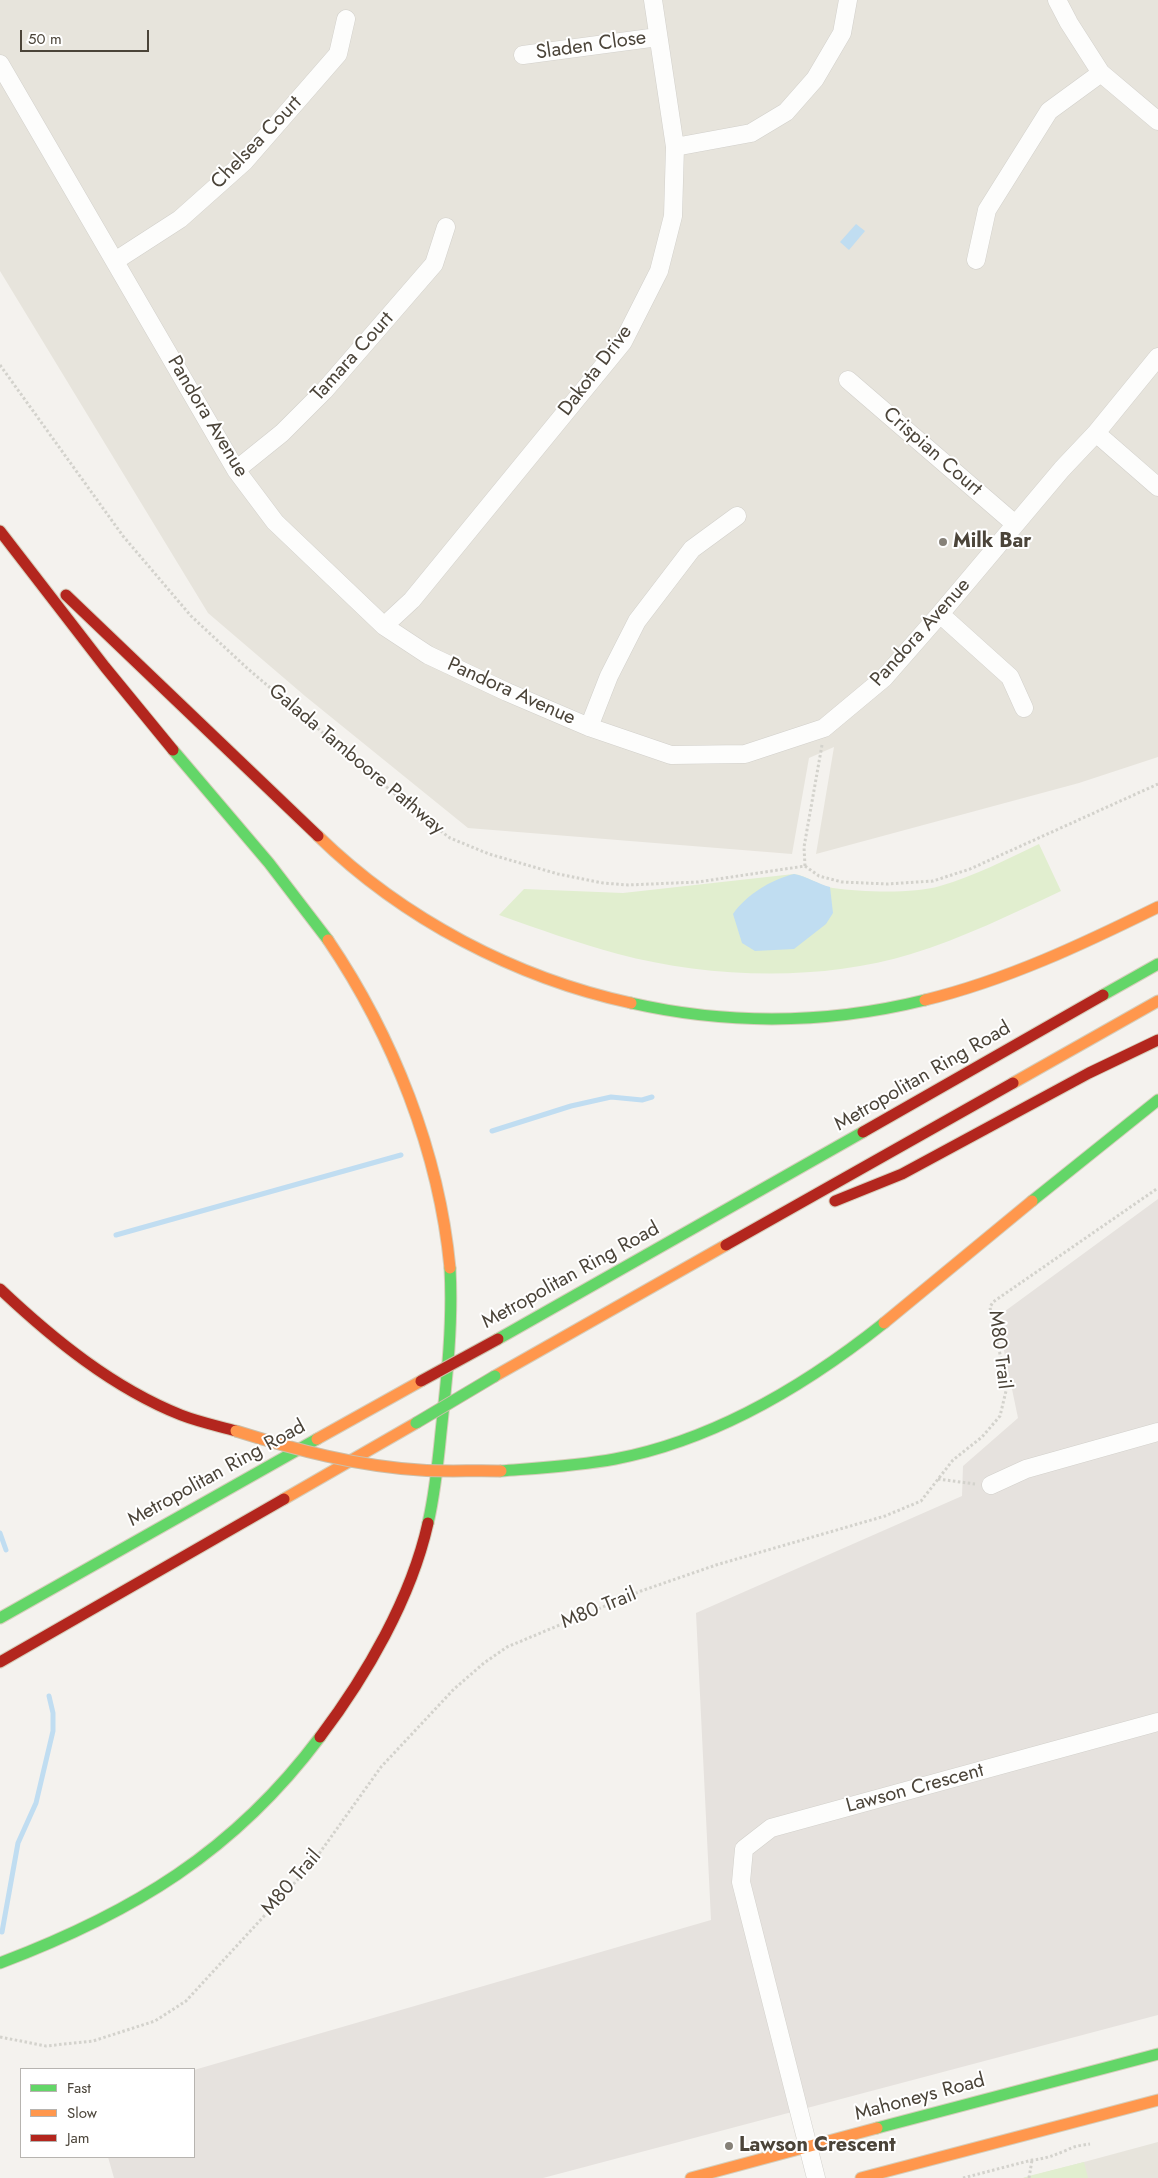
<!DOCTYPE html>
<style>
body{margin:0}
#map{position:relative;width:1158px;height:2178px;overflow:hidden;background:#f4f2ee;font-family:Jost,sans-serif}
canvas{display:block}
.legend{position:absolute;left:20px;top:2068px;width:175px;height:90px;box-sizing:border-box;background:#fff;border:1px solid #b7b4b0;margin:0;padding:6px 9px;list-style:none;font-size:15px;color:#4b4439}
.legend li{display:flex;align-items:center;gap:10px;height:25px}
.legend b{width:25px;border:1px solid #b7b4b0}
.scale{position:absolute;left:20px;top:30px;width:129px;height:22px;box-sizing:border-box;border:2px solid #4b4439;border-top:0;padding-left:6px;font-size:15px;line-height:18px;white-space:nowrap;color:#4b4439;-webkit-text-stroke:4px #fff;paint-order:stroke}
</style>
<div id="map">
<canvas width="1158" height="2178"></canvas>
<ul class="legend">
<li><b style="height:6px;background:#63d668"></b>Fast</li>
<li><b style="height:6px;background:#ff974d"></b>Slow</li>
<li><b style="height:6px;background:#b3261e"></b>Jam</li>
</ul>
<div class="scale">50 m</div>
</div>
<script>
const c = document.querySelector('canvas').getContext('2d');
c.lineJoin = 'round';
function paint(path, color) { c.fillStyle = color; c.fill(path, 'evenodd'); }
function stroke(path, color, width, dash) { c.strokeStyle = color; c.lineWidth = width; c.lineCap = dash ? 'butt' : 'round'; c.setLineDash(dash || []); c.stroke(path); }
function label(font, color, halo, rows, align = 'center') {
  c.font = font + ' Jost,sans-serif'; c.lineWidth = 4; c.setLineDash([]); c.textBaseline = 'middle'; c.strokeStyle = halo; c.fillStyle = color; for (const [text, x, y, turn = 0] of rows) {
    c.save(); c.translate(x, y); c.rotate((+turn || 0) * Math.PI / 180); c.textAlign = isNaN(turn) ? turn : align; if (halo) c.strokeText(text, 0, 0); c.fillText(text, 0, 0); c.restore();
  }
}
const residential = new Path2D(`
 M 0,0 L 1158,0 L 1158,757 L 1079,783 L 816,854 L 834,747 L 809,758 L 792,854 L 468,828 L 305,696 L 208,613 L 0,271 Z
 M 1158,2142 L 1158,2178 L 1023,2178 L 1084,2162 Z`);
const industrial = new Path2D(`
 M 1158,1199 L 1158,2015 L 543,2178 L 114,2178 L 108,2157 L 194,2157 L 194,2070 L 711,1920 L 696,1613 L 962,1496 L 963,1466 L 1018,1418 L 997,1317 Z`);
const green = new Path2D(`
 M 1039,844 L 1061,891 C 1012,914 963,938 911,954 C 820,982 709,978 618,954 C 578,943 538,929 499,915 L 524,889 L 623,893 L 794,874 C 808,876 819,886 833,888 C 862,892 913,894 940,886 C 975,876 1007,859 1039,844 Z
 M 1084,2162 L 1088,2178 L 1023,2178 L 1029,2176 Z`);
const water = new Path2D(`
 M 856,224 L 865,231 L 849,250 L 840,242 Z
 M 794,874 C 806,876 818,884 830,887 L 833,913 L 826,924 L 794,949 L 755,951 L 742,943 L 733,914 C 746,895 772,879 794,874 Z`);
const stream = new Path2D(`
 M 492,1131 L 571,1106 L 611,1097 L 642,1100 L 652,1097
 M 116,1235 L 401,1155
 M 0,1533 L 6,1550
 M 2,1932 L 18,1843 L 36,1803 L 53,1731 L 53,1713 L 49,1696`);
const path = new Path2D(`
 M 0,365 L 123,536 L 191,616 L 247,668 L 417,813 L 450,838 L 489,854 L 558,874 L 603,883 L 628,885 L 698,882 L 805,866
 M 805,866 L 819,876 L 842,882 L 887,884 L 933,881 L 970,869 L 1158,784
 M 805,866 L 804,847 L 822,745
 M 938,1479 L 975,1484
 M 0,2037 L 46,2046 L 93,2041 L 155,2021 L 186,2001 L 311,1865 L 381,1767 L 454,1689 L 484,1663 L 507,1647 L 641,1591 L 716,1565 L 885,1516 L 921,1501 L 953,1460 L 982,1437 L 1000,1416 L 1006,1391 L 1002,1363 L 991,1314 L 990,1307 L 993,1302 L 1158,1188
 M 963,2178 L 1032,2160 C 1045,2159 1055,2155 1067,2150 C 1074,2146 1083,2145 1090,2144
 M 1029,2178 L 1032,2160`);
const street = new Path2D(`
 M 1057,0 L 1069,23 L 1101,73 L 1158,121
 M 523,55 L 658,37
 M 0,64 L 236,470 L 275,522 L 384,626 L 428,655 L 507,692 L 589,727 L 671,755 L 745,754 L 824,728 L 884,678 L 940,614 L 1062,469 L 1096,433 L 1158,357
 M 675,147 L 751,133 L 786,112 L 815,79 L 842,33 L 848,0
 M 976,260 L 987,210 L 1049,111 L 1101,73
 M 115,261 L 180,219 L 244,162 L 338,54 L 346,19
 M 848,380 L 1015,524
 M 1096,433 L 1158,487
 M 236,470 L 282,433 L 324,391 L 434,264 L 446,227
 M 940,614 L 1010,677 L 1024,708
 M 384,626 L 412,600 L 623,342 L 659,271 L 673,216 L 675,147 L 653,0
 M 589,727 L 609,676 L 637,621 L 692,549 L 737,516
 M 991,1485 L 1026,1469 L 1158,1432
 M 816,2178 L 741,1882 L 744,1849 L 771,1828 L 1158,1722`);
const fast = new Path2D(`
 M 173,750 L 269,863 L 328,940
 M 1103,995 L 1158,964
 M 631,1003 C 728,1025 828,1024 925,1000
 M 1032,1201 L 1158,1100
 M 498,1339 L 863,1132
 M 501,1471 C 539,1468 577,1466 615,1459 C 715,1440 805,1386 884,1323
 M 428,1523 C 435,1493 438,1463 441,1432 C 447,1377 453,1323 450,1268
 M 0,1618 L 317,1439
 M 0,1963 C 132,1913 234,1852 320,1737
 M 877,2128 L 1158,2054`);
const slow = new Path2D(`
 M 318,836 C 403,919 516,978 631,1003
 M 328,940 C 393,1036 439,1152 450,1268
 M 925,1000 C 1007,980 1083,944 1158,907
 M 1013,1083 L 1158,1001
 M 884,1323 L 1032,1201
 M 495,1376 L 726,1245
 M 317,1439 L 421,1381
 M 284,1499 L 416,1423
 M 691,2178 L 877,2128
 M 861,2178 L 1158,2100`);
const jam = new Path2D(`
 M 0,531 L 105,667 L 173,750
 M 66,595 L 318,836
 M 863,1132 L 1103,995
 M 835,1201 L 902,1174 L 1089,1073 L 1158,1040
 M 726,1245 L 1013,1083
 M 0,1289 C 53,1339 113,1388 181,1415 C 199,1422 218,1426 236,1431
 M 0,1662 L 284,1499
 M 320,1737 C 366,1676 411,1599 428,1523`);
const fastBridge = new Path2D(`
 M 416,1423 L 495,1376`);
const slowBridge = new Path2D(`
 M 236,1431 C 296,1450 357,1466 420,1470 C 447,1472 474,1470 501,1471`);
const jamBridge = new Path2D(`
 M 421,1381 L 498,1339`);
const markers = [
 [943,542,5,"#868178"],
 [729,2146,5,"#868178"]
];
const streetNames = [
 ["Sladen Close",591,46,-8],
 ["Chelsea Court",257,143,-46],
 ["Tamara Court",353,357,-48],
 ["Dakota Drive",596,371,-53],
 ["Pandora Avenue",207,417,59],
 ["Crispian Court",932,452,41],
 ["Pandora Avenue",921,633,-48],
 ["Pandora Avenue",511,692,24],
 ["Galada Tamboore Pathway",356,760,40],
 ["Metropolitan Ring Road",923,1077,-30],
 ["Metropolitan Ring Road",571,1276,-29],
 ["M80 Trail",999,1350,83],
 ["Metropolitan Ring Road",217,1474,-29],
 ["M80 Trail",599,1609,-22],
 ["Lawson Crescent",915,1789,-15],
 ["M80 Trail",292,1883,-49],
 ["Mahoneys Road",920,2098,-15]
];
const poiNames = [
 ["Milk Bar",953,542],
 ["Lawson Crescent",739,2146]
];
paint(residential, '#e7e4dc');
paint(industrial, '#e6e2de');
paint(green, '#e1eecf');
paint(water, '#c0ddf1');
stroke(stream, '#c0ddf1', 5);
stroke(street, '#d2d0cb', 19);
stroke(fast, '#d6cebb', 13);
stroke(slow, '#d6cebb', 13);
stroke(jam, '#d6cebb', 13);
stroke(path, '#d3d2cc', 3, [2.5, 2.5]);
stroke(street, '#fdfdfc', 18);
stroke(fast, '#63d668', 11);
stroke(slow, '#ff974d', 11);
stroke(jam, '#b3261e', 11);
stroke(fastBridge, '#ccbfa9', 13, []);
stroke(slowBridge, '#ccbfa9', 13, []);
stroke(jamBridge, '#ccbfa9', 13, []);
stroke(fastBridge, '#63d668', 11);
stroke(slowBridge, '#ff974d', 11);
stroke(jamBridge, '#b3261e', 11);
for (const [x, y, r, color] of markers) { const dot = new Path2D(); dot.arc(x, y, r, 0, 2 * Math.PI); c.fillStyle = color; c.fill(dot); stroke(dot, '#fff', 2); }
label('20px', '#4b4439', '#fff', streetNames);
label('bold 20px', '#4b4439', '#fff', poiNames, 'left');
</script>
